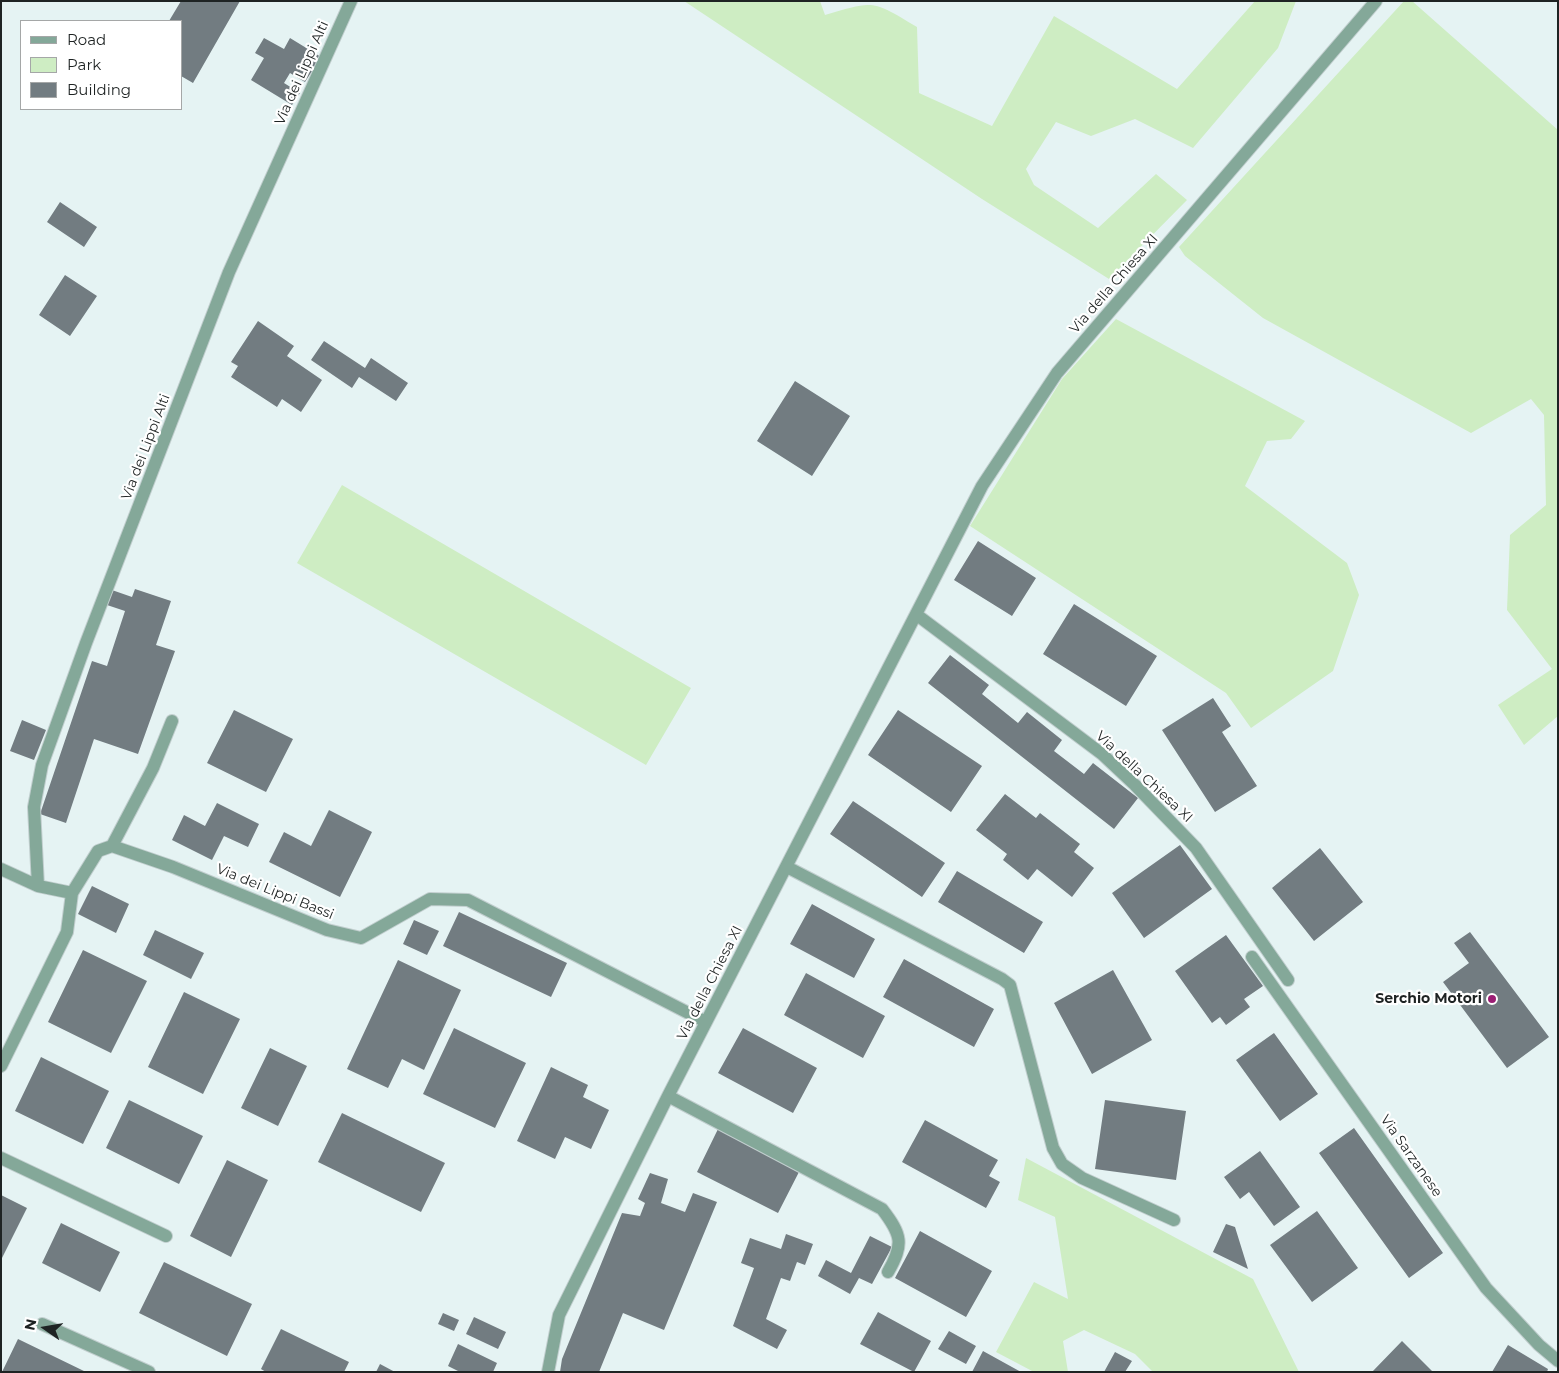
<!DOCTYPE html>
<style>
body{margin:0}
#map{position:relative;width:1559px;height:1373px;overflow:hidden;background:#e5f3f3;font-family:Montserrat,sans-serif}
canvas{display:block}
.frame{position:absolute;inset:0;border:2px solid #1e2323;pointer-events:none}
.legend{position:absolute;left:20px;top:20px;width:162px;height:90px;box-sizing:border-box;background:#fff;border:1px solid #a5a7a7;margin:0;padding:6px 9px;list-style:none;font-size:15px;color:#1e2323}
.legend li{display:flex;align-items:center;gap:10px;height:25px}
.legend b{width:25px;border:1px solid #a5a7a7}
.north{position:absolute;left:20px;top:1303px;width:50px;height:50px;-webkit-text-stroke:4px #fff;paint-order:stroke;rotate:283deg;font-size:14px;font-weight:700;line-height:20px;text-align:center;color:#1e2323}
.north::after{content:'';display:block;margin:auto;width:18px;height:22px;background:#1e2323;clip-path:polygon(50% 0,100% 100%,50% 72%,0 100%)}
</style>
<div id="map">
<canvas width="1559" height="1373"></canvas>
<div class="frame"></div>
<ul class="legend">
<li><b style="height:6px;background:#84a899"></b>Road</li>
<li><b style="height:14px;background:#ceedc3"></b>Park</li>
<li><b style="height:14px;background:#727c81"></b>Building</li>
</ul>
<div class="north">N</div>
</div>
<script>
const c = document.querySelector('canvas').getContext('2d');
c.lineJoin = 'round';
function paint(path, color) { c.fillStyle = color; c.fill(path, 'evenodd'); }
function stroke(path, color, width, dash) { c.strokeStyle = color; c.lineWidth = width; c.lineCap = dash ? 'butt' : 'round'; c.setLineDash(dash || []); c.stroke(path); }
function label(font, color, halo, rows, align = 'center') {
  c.font = font + ' Montserrat,sans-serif'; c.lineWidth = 4.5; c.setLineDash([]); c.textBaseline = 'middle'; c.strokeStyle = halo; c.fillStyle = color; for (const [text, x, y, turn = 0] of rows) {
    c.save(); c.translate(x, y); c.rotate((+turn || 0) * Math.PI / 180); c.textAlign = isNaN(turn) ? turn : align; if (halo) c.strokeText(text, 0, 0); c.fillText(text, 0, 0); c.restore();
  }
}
const green = new Path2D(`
 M 684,1 L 820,1 L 825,15 C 875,0 872,0 917,27 L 919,93 L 992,126 L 1054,16 L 1177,89 L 1255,1 L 1296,1 L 1278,48 L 1193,148 L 1135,119 L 1091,136 L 1056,122 L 1026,169 L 1034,185 L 1098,228 L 1156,174 L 1187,200 L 1109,279 L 982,199 Z
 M 1404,1 L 1412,1 L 1558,130 L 1558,716 L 1524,745 L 1498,705 L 1552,669 L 1507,610 L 1510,535 L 1546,505 L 1544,415 L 1531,399 L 1471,433 L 1263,318 L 1185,256 L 1179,247 Z
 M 1116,319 L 1305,421 L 1291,439 L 1267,441 L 1245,486 L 1347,563 L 1359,595 L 1333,671 L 1251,728 L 1226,693 L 970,526 L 1062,379 Z
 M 342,485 L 691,688 L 646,765 L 297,563 Z
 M 1026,1158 L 1253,1279 L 1299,1372 L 1153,1372 L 1135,1354 L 1084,1330 L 1063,1341 L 1068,1372 L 1034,1372 L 996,1352 L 1034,1282 L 1068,1299 L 1055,1217 L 1018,1200 Z`);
const building = new Path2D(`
 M 181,1 L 240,1 L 193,83 L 181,76 L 181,21 L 169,21 Z
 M 264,38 L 284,49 L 290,38 L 321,57 L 305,82 L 290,73 L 284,83 L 300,93 L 292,105 L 251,80 L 264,58 L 255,53 Z
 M 60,202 L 97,227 L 84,247 L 47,222 Z
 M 65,275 L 97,296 L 70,336 L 39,315 Z
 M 258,321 L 294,346 L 287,356 L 322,380 L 301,412 L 282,399 L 277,407 L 231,377 L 238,366 L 231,362 Z
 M 324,341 L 365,368 L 371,358 L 408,383 L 396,401 L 359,377 L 352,388 L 311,360 Z
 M 795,381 L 850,416 L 812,476 L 757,441 Z
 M 978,541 L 1036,578 L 1012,616 L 954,580 Z
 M 109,589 L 132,597 L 135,589 L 171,601 L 156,645 L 175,651 L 138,754 L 94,739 L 66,823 L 40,814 L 92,661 L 107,666 L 125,611 L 104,604 Z
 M 1074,604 L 1157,656 L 1126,706 L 1043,654 Z
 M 950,655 L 989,685 L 982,694 L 1018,723 L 1027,712 L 1062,740 L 1054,751 L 1084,774 L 1093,763 L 1138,798 L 1114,829 L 928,683 Z
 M 1213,698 L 1231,726 L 1222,732 L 1257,786 L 1215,812 L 1162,730 Z
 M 234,710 L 293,739 L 266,792 L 207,763 Z
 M 898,710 L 982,766 L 951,812 L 868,755 Z
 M 22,720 L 46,730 L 34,760 L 10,751 Z
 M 1005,794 L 1036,818 L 1040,813 L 1080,844 L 1074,852 L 1094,868 L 1072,897 L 1037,869 L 1028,880 L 1003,860 L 1007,854 L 976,830 Z
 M 853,801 L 945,863 L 922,897 L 830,834 Z
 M 217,803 L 259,824 L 248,847 L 224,836 L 212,860 L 172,840 L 184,815 L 205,826 Z
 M 329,810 L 372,832 L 340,897 L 269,862 L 284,832 L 311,846 Z
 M 1180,845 L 1212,889 L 1144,938 L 1112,893 Z
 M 1320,848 L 1363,902 L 1314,941 L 1272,888 Z
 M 957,871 L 1043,922 L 1024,953 L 938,902 Z
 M 92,886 L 129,904 L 116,933 L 78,914 Z
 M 812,904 L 875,939 L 854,978 L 790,944 Z
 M 459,912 L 567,963 L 551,997 L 443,946 Z
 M 414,920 L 439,931 L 427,955 L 403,944 Z
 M 155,930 L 204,953 L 191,979 L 143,955 Z
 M 1470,932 L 1549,1037 L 1507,1068 L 1443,982 L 1469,963 L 1454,943 Z
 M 1226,935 L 1263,986 L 1244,999 L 1250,1007 L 1226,1025 L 1220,1017 L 1212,1023 L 1175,971 Z
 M 83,950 L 147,981 L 111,1053 L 48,1022 Z
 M 904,959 L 994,1009 L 974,1047 L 883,997 Z
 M 398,960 L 461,990 L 424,1070 L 402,1059 L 388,1088 L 347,1069 Z
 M 1113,970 L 1152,1040 L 1092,1074 L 1054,1003 Z
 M 806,973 L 885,1016 L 863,1058 L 784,1015 Z
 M 184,992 L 240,1019 L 203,1094 L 148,1067 Z
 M 454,1028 L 526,1063 L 495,1128 L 423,1094 Z
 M 743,1028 L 817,1068 L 793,1113 L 718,1073 Z
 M 1274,1033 L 1318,1094 L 1280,1121 L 1236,1060 Z
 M 270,1048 L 307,1066 L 278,1126 L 241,1108 Z
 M 41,1057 L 109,1091 L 83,1144 L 15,1111 Z
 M 551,1067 L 588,1085 L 583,1097 L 609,1110 L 591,1149 L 565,1137 L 555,1159 L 517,1141 Z
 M 129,1100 L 203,1136 L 179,1184 L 106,1148 Z
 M 1105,1100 L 1186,1111 L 1176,1180 L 1095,1169 Z
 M 342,1113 L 445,1163 L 421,1212 L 318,1162 Z
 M 925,1120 L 998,1160 L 989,1176 L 1000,1182 L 986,1208 L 902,1162 Z
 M 1354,1128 L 1443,1253 L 1409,1278 L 1319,1153 Z
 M 718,1129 L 800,1170 L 778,1213 L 697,1172 Z
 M 1260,1151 L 1300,1207 L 1274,1226 L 1249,1192 L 1240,1199 L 1224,1177 Z
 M 227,1160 L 268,1180 L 231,1257 L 190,1236 Z
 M 650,1173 L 668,1179 L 661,1203 L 685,1212 L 693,1193 L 717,1202 L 664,1330 L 623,1313 L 599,1372 L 560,1372 L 562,1359 L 622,1213 L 640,1216 L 645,1203 L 638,1199 Z
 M 1,1195 L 27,1208 L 1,1260 Z
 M 1317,1211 L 1358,1268 L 1312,1302 L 1270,1245 Z
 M 61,1223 L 120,1252 L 100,1292 L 42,1263 Z
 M 1226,1224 L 1235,1227 L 1248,1269 L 1213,1252 Z
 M 920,1231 L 992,1271 L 966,1317 L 895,1278 Z
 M 786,1234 L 813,1244 L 805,1265 L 797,1262 L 790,1281 L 781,1278 L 766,1319 L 787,1330 L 777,1349 L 733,1326 L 754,1268 L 741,1263 L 750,1238 L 781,1249 Z
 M 870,1236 L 892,1247 L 872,1284 L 859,1278 L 850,1294 L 818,1276 L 826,1260 L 851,1273 Z
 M 164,1262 L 252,1304 L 227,1356 L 139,1313 Z
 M 878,1312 L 931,1341 L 914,1372 L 860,1344 Z
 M 443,1313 L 459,1320 L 454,1331 L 438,1324 Z
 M 474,1317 L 506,1332 L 498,1349 L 466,1334 Z
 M 281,1329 L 349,1362 L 344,1372 L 266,1372 L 261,1369 Z
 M 949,1331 L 976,1346 L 966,1364 L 938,1349 Z
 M 18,1339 L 86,1372 L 2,1372 Z
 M 1402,1341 L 1433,1372 L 1372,1372 Z
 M 458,1344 L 497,1363 L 493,1372 L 460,1372 L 448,1366 Z
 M 1508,1345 L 1548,1369 L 1547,1372 L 1492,1372 Z
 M 983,1351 L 1021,1372 L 972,1372 Z
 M 1115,1352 L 1132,1361 L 1125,1372 L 1104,1372 Z
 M 380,1364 L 395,1372 L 376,1372 Z`);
const minor = new Path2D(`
 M 917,615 L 1102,754 L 1135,785 L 1196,848 L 1288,980
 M 112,846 L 153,768 L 172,721
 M 787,867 L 1002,979 L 1010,985 L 1053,1148 L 1062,1164 L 1082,1178 L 1174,1220
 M 1,869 L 38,886
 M 72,893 L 38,886 L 34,807 L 42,765 L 86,643 L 229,272 L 351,1
 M 1252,957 L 1486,1288 L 1539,1345 L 1558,1361
 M 1,1066 L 67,932 L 72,893 L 98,851 L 112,846 L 173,867 L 327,930 L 361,938 L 430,899 L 468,900 L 706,1022
 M 668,1096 L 882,1209 C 902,1235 904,1244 888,1272
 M 1,1158 L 166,1236
 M 42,1324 L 149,1372
 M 548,1372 L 559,1315 L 668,1096 L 982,486 L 1057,373 L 1376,1`);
const markers = [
 [1492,999,5,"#9b1e74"]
];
const streetNames = [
 ["Via dei Lippi Alti",302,73,-66],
 ["Via della Chiesa XI",1114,284,-49],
 ["Via dei Lippi Alti",146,447,-69],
 ["Via della Chiesa XI",1144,777,43],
 ["Via dei Lippi Bassi",275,892,22],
 ["Via della Chiesa XI",710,983,-63],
 ["Via Sarzanese",1411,1156,55]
];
const poiNames = [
 ["Serchio Motori",1482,999]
];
paint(green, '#ceedc3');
paint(building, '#727c81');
stroke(minor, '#c1cece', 14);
stroke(minor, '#84a899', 12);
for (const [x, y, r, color] of markers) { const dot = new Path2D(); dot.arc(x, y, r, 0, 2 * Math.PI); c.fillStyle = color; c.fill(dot); stroke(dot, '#fff', 2); }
label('14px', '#1e2323', '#fff', streetNames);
label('bold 14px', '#1e2323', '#fff', poiNames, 'right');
</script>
